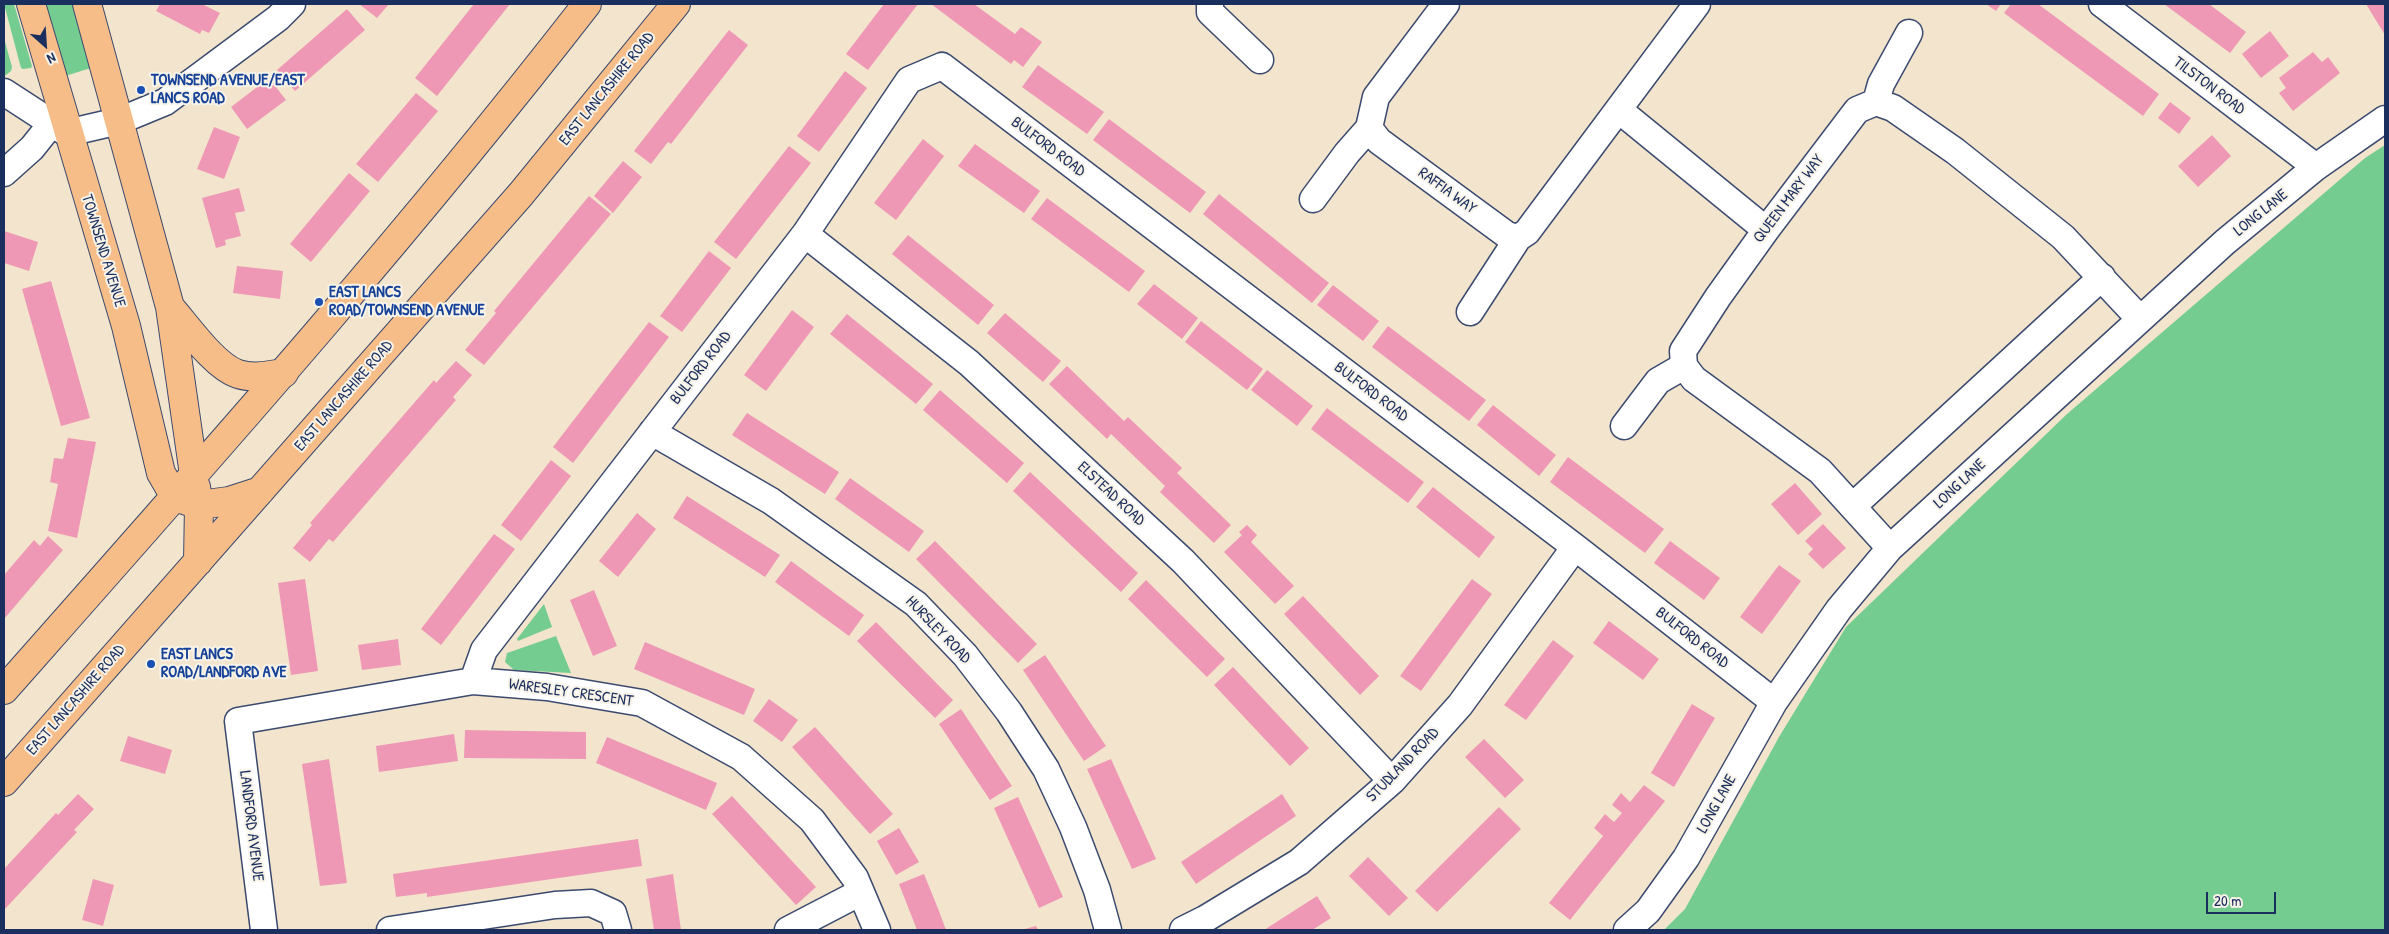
<!DOCTYPE html>
<style>
body{margin:0}
#map{position:relative;width:2389px;height:934px;overflow:hidden;background:#f3e5cd;font-family:"Patrick Hand",sans-serif}
canvas{display:block}
.frame{position:absolute;inset:0;border:5px solid #1b2f5e;pointer-events:none}
.north{position:absolute;left:20px;top:20px;width:50px;height:50px;-webkit-text-stroke:4px #f7f3e8;paint-order:stroke;rotate:154deg;font-size:14px;font-weight:700;line-height:20px;text-align:center;color:#1b2f5e}
.north::after{content:'';display:block;margin:auto;width:18px;height:22px;background:#1b2f5e;clip-path:polygon(50% 0,100% 100%,50% 72%,0 100%)}
.scale{position:absolute;left:2206px;top:892px;width:70px;height:22px;box-sizing:border-box;border:2px solid #1b2f5e;border-top:0;padding-left:6px;font-size:15px;line-height:18px;white-space:nowrap;color:#1b2f5e;-webkit-text-stroke:4px #f7f3e8;paint-order:stroke}
</style>
<div id="map">
<canvas width="2389" height="934"></canvas>
<div class="frame"></div>
<div class="north">N</div>
<div class="scale">20 m</div>
</div>
<script>
const c = document.querySelector('canvas').getContext('2d');
c.lineJoin = 'round';
function paint(path, color) { c.fillStyle = color; c.fill(path, 'evenodd'); }
function stroke(path, color, width, dash) { c.strokeStyle = color; c.lineWidth = width; c.lineCap = dash ? 'butt' : 'round'; c.setLineDash(dash || []); c.stroke(path); }
function label(font, color, halo, rows, align = 'center') {
  c.font = font + ' "Patrick Hand",sans-serif'; c.lineWidth = 4; c.setLineDash([]); c.textBaseline = 'middle'; c.strokeStyle = halo; c.fillStyle = color; for (const [text, x, y, turn = 0] of rows) {
    c.save(); c.translate(x, y); c.rotate((+turn || 0) * Math.PI / 180); c.textAlign = isNaN(turn) ? turn : align; if (halo) c.strokeText(text, 0, 0); c.fillText(text, 0, 0); c.restore();
  }
}
const green = new Path2D(`
 M 4,4 L 14,4 L 32,66 L 31,68 L 23,69 L 21,68 Z
 M 45,4 L 73,4 L 91,68 L 65,76 Z
 M 4,38 L 12,67 L 11,71 L 6,75 L 4,75 Z
 M 2385,145 L 2385,930 L 1664,930 L 1685,909 L 1779,737 L 1846,627 L 2067,414 L 2365,158 Z
 M 544,604 L 552,627 L 518,641 L 517,639 Z
 M 556,636 L 571,673 L 514,670 L 505,662 L 507,653 Z`);
const building = new Path2D(`
 M 160,4 L 202,4 L 220,13 L 209,33 L 202,30 L 200,34 L 156,11 Z
 M 359,4 L 389,4 L 377,18 Z
 M 474,4 L 510,4 L 437,96 L 415,78 Z
 M 884,4 L 918,4 L 868,70 L 846,54 Z
 M 931,4 L 974,4 L 1015,34 L 1021,27 L 1042,42 L 1023,67 L 1014,60 L 1011,64 Z
 M 1986,4 L 2001,4 L 1996,11 Z
 M 2011,4 L 2038,4 L 2159,94 L 2143,116 L 2004,13 Z
 M 2164,4 L 2209,4 L 2246,32 L 2230,53 Z
 M 2366,4 L 2385,4 L 2385,35 L 2377,22 Z
 M 347,9 L 365,30 L 295,91 L 277,70 Z
 M 729,30 L 748,45 L 671,144 L 668,142 L 651,164 L 634,151 Z
 M 2270,31 L 2289,56 L 2261,78 L 2242,54 Z
 M 2313,52 L 2322,62 L 2328,57 L 2340,73 L 2293,111 L 2279,93 L 2286,88 L 2279,78 Z
 M 1038,65 L 1104,112 L 1087,134 L 1022,87 Z
 M 845,71 L 867,88 L 819,152 L 797,136 Z
 M 269,78 L 286,100 L 247,129 L 231,107 Z
 M 416,93 L 438,111 L 378,182 L 356,164 Z
 M 2170,102 L 2191,118 L 2179,134 L 2158,118 Z
 M 1109,119 L 1206,192 L 1190,213 L 1093,140 Z
 M 214,127 L 240,137 L 224,179 L 197,169 Z
 M 2212,135 L 2231,156 L 2198,187 L 2178,166 Z
 M 923,139 L 944,156 L 896,220 L 874,203 Z
 M 975,144 L 1040,191 L 1024,213 L 958,166 Z
 M 789,146 L 811,163 L 736,259 L 714,242 Z
 M 623,161 L 642,177 L 613,213 L 594,196 Z
 M 349,173 L 370,191 L 311,262 L 290,244 Z
 M 239,188 L 245,211 L 235,213 L 241,236 L 225,240 L 226,245 L 216,248 L 202,198 Z
 M 1219,194 L 1329,283 L 1312,303 L 1203,214 Z
 M 589,196 L 611,214 L 484,365 L 465,350 L 496,313 L 494,311 Z
 M 1047,198 L 1145,271 L 1129,292 L 1031,219 Z
 M 4,231 L 38,242 L 29,271 L 4,263 Z
 M 908,235 L 994,305 L 978,325 L 892,254 Z
 M 709,251 L 731,268 L 682,332 L 660,316 Z
 M 237,266 L 283,271 L 280,299 L 233,293 Z
 M 51,281 L 90,418 L 61,426 L 22,289 Z
 M 1154,284 L 1198,318 L 1182,339 L 1137,304 Z
 M 1333,285 L 1379,321 L 1363,341 L 1317,305 Z
 M 792,310 L 814,327 L 766,391 L 744,375 Z
 M 1005,313 L 1061,361 L 1043,382 L 987,333 Z
 M 847,314 L 933,384 L 916,404 L 830,334 Z
 M 1201,321 L 1263,369 L 1247,390 L 1185,342 Z
 M 649,322 L 669,337 L 573,463 L 553,447 Z
 M 1388,326 L 1486,400 L 1469,421 L 1372,347 Z
 M 456,361 L 472,375 L 453,397 L 456,400 L 333,542 L 329,539 L 310,562 L 293,548 L 312,525 L 310,523 L 434,380 L 436,383 Z
 M 1067,366 L 1124,421 L 1128,417 L 1182,468 L 1177,473 L 1231,525 L 1214,543 L 1160,492 L 1165,486 L 1111,434 L 1107,439 L 1049,384 Z
 M 1267,370 L 1313,406 L 1297,426 L 1251,390 Z
 M 940,390 L 1024,463 L 1007,483 L 923,410 Z
 M 1493,405 L 1556,455 L 1539,476 L 1477,425 Z
 M 1327,408 L 1424,482 L 1408,503 L 1311,429 Z
 M 747,413 L 839,472 L 825,494 L 732,435 Z
 M 68,438 L 96,442 L 77,538 L 48,531 L 58,484 L 50,482 L 54,458 L 63,459 Z
 M 1568,457 L 1664,529 L 1645,553 L 1550,482 Z
 M 551,460 L 571,476 L 521,541 L 501,525 Z
 M 1030,472 L 1138,573 L 1121,592 L 1013,491 Z
 M 850,478 L 924,531 L 909,552 L 835,499 Z
 M 1795,483 L 1822,514 L 1798,535 L 1771,504 Z
 M 1433,487 L 1495,537 L 1479,558 L 1416,507 Z
 M 687,496 L 780,555 L 765,577 L 673,518 Z
 M 637,513 L 656,529 L 618,577 L 599,561 Z
 M 1823,524 L 1846,548 L 1823,569 L 1808,554 L 1813,549 L 1805,541 Z
 M 1247,525 L 1257,535 L 1251,542 L 1294,586 L 1275,604 L 1224,552 L 1242,535 L 1239,532 Z
 M 494,534 L 515,549 L 441,645 L 421,629 Z
 M 48,536 L 63,550 L 4,619 L 4,575 L 34,540 L 40,546 Z
 M 935,541 L 1037,644 L 1018,663 L 916,559 Z
 M 1670,541 L 1720,578 L 1704,600 L 1654,563 Z
 M 791,561 L 864,615 L 849,636 L 775,582 Z
 M 1779,565 L 1801,581 L 1762,634 L 1740,617 Z
 M 305,579 L 318,671 L 291,675 L 278,583 Z
 M 1472,579 L 1492,594 L 1421,691 L 1400,676 Z
 M 1146,580 L 1225,659 L 1207,677 L 1128,599 Z
 M 594,590 L 617,646 L 593,656 L 570,600 Z
 M 1303,596 L 1379,676 L 1360,695 L 1284,614 Z
 M 1609,621 L 1659,659 L 1643,680 L 1593,643 Z
 M 876,622 L 953,700 L 935,718 L 857,641 Z
 M 398,639 L 401,665 L 362,670 L 358,645 Z
 M 1553,640 L 1574,656 L 1526,720 L 1504,705 Z
 M 645,642 L 755,689 L 744,715 L 634,669 Z
 M 1045,655 L 1106,746 L 1084,761 L 1023,670 Z
 M 1233,667 L 1309,748 L 1290,766 L 1214,685 Z
 M 769,699 L 798,720 L 782,742 L 753,721 Z
 M 1692,704 L 1715,718 L 1674,787 L 1651,773 Z
 M 961,709 L 1012,786 L 990,800 L 939,724 Z
 M 815,727 L 893,814 L 870,834 L 792,747 Z
 M 465,730 L 586,732 L 586,759 L 464,758 Z
 M 454,734 L 458,761 L 379,772 L 376,746 Z
 M 128,736 L 172,750 L 165,774 L 120,761 Z
 M 607,737 L 717,783 L 706,810 L 596,763 Z
 M 1484,739 L 1524,780 L 1505,798 L 1465,757 Z
 M 329,759 L 347,883 L 320,886 L 302,764 Z
 M 1111,759 L 1156,859 L 1132,869 L 1087,769 Z
 M 1644,785 L 1665,801 L 1570,920 L 1549,903 L 1603,836 L 1594,828 L 1605,814 L 1614,822 L 1622,813 L 1612,805 L 1621,793 L 1630,802 Z
 M 78,794 L 94,809 L 74,830 L 77,832 L 4,910 L 4,869 L 56,813 L 58,815 Z
 M 1282,794 L 1296,816 L 1196,884 L 1181,862 Z
 M 732,796 L 816,887 L 796,905 L 712,814 Z
 M 1018,797 L 1063,897 L 1039,908 L 994,808 Z
 M 1499,807 L 1521,829 L 1437,912 L 1415,891 Z
 M 899,828 L 919,862 L 896,875 L 877,841 Z
 M 638,839 L 642,866 L 427,897 L 427,893 L 396,897 L 393,874 Z
 M 1368,857 L 1408,898 L 1389,916 L 1349,876 Z
 M 673,874 L 681,930 L 654,930 L 646,879 Z
 M 924,874 L 939,911 L 946,930 L 917,930 L 899,884 Z
 M 93,879 L 114,885 L 103,926 L 82,920 Z
 M 1317,896 L 1331,918 L 1314,929 L 1264,930 Z
 M 1036,926 L 1038,930 L 1021,930 Z`);
const minor = new Path2D(`
 M 1210,4 L 1210,12 L 1260,60
 M 1446,4 L 1376,97 L 1369,128 L 1379,141 L 1507,235 L 1518,238 L 1527,232 L 1697,4
 M 2102,4 L 2316,167
 M 4,92 L 67,133 L 119,121 L 165,102 L 278,18 L 292,4
 M 1876,102 L 1881,84 L 1909,33
 M 1619,110 L 1766,230
 M 4,173 L 32,148 L 52,123
 M 1313,199 L 1347,153 L 1369,128
 M 805,234 L 969,363 L 1183,561 L 1392,781
 M 1470,312 L 1518,238
 M 1624,426 L 1658,381 L 1684,366
 M 652,432 L 771,501 L 916,604 L 965,655 L 1009,712 L 1046,769 L 1073,827 L 1097,890 L 1108,930
 M 1853,506 L 2102,277
 M 1890,548 L 1820,471 L 1694,379 L 1684,366 L 1683,351 L 1718,297 L 1766,230 L 1857,110 L 1876,102 L 1893,108 L 1955,151 L 2063,237 L 2140,319
 M 473,681 L 484,650 L 805,234 L 909,80 L 942,66 L 1575,547 L 1774,702
 M 264,930 L 238,721 L 473,681 L 547,687 L 642,703 L 741,757 L 812,820 L 855,878 L 877,930
 M 390,930 L 555,905 L 591,903 L 613,913 L 618,930
 M 788,930 L 861,892
 M 1183,930 L 1205,919 L 1299,862 L 1392,781 L 1460,705 L 1575,547
 M 1627,930 L 1648,911 L 1686,858 L 1774,702 L 1839,609 L 1890,548 L 2225,242 L 2316,167 L 2385,119`);
const major = new Path2D(`
 M 31,4 L 126,326 L 161,473 L 175,497
 M 87,4 L 170,307 L 194,475
 M 170,307 C 187,326 214,366 238,374 C 254,379 269,375 284,373`);
const highway = new Path2D(`
 M 196,487 L 199,505 L 198,562
 M 175,497 L 199,505 L 229,501 L 260,491
 M 4,690 C 203,465 403,241 587,4
 M 4,782 L 521,194 L 676,4`);
const markers = [
 [141,90,5,"#1a4fb4"],
 [319,302,5,"#1a4fb4"],
 [151,664,5,"#1a4fb4"]
];
const transitNames = [
 ["TOWNSEND AVENUE/EAST",151,81],
 ["LANCS ROAD",151,99],
 ["EAST LANCS",329,293],
 ["ROAD/TOWNSEND AVENUE",329,311],
 ["EAST LANCS",161,655],
 ["ROAD/LANDFORD AVE",161,673]
];
const streetNames = [
 ["TILSTON ROAD",2209,86,37],
 ["EAST LANCASHIRE ROAD",607,89,-51],
 ["BULFORD ROAD",1048,147,37],
 ["RAFFIA WAY",1447,191,36],
 ["QUEEN MARY WAY",1789,199,-53],
 ["LONG LANE",2261,213,-39],
 ["TOWNSEND AVENUE",103,251,73],
 ["BULFORD ROAD",701,368,-52],
 ["BULFORD ROAD",1371,392,37],
 ["EAST LANCASHIRE ROAD",344,396,-49],
 ["LONG LANE",1960,484,-43],
 ["ELSTEAD ROAD",1111,494,43],
 ["HURSLEY ROAD",938,630,46],
 ["BULFORD ROAD",1692,638,38],
 ["WARESLEY CRESCENT",571,693,8],
 ["EAST LANCASHIRE ROAD",76,700,-49],
 ["STUDLAND ROAD",1403,765,-46],
 ["LONG LANE",1717,804,-61],
 ["LANDFORD AVENUE",251,826,83]
];
paint(green, '#75cc91');
paint(building, '#ee98b5');
stroke(minor, '#3b4a6f', 29);
stroke(major, '#3b4a6f', 30);
stroke(highway, '#3b4a6f', 30);
stroke(minor, '#fff', 26);
stroke(major, '#f7bd88', 28);
stroke(highway, '#f7bd88', 28);
for (const [x, y, r, color] of markers) { const dot = new Path2D(); dot.arc(x, y, r, 0, 2 * Math.PI); c.fillStyle = color; c.fill(dot); stroke(dot, '#f7f3e8', 2); }
label('bold 16px', '#164399', '#f7f3e8', transitNames, 'left');
label('16px', '#1b2f5e', '#f7f3e8', streetNames);
</script>
